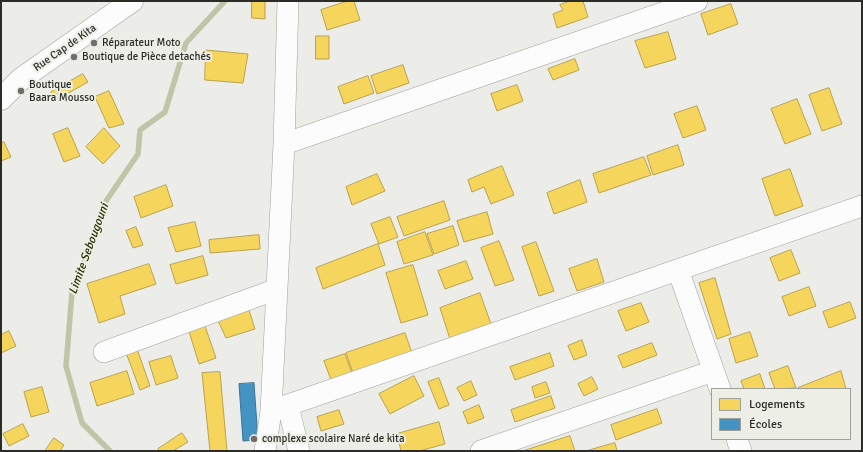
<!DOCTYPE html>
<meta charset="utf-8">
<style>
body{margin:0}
#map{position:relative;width:863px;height:452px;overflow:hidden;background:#ecece8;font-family:Signika,sans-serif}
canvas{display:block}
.frame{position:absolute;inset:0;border:2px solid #2b2b28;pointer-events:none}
.legend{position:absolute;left:711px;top:388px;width:140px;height:52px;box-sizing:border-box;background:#edeee6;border:1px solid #9fa09a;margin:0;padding:5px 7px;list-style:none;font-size:12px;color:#2b2b28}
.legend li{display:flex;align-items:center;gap:8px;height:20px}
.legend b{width:20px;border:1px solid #9fa09a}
</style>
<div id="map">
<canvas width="863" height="452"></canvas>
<div class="frame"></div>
<ul class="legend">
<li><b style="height:11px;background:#f6d55c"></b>Logements</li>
<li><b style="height:11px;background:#4393c3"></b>Écoles</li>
</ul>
</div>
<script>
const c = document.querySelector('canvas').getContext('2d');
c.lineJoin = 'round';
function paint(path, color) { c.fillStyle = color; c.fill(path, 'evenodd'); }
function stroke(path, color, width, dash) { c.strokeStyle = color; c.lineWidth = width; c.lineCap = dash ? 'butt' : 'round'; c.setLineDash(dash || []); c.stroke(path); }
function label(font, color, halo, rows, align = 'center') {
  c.font = font + ' Signika,sans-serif'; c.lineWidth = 4; c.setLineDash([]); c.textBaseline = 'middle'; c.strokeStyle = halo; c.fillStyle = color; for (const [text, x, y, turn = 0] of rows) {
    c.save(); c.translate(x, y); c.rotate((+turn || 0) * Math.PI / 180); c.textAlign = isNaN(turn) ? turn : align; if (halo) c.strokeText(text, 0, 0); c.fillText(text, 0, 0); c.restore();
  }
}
const homes = new Path2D(`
 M 252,1 L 265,1 L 265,19 L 252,18 Z
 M 348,1 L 354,1 L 360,20 L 327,30 L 321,10 Z
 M 570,1 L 583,1 L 588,17 L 557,28 L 553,14 L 563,10 L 560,5 Z
 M 731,4 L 738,24 L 708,35 L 701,14 Z
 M 668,32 L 676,59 L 645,68 L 635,41 Z
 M 316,36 L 329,36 L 329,59 L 316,59 Z
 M 206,50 L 248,54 L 243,83 L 205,80 Z
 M 575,59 L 579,70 L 553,80 L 548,69 Z
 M 403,65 L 409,83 L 377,94 L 371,76 Z
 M 83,74 L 88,82 L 56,100 L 51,92 Z
 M 368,76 L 374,93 L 344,104 L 338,87 Z
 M 517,85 L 523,101 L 497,111 L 491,94 Z
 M 829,88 L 842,124 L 822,131 L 809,95 Z
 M 109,91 L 124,124 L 109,128 L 95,97 Z
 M 797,99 L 811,134 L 785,144 L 771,109 Z
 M 697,106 L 706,130 L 683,138 L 674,114 Z
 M 68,128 L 80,156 L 64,162 L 53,134 Z
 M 104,128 L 120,146 L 103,164 L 86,147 Z
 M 4,142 L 11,157 L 1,161 L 1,144 Z
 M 678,145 L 684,165 L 653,175 L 647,156 Z
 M 644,157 L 651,175 L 599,193 L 593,174 Z
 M 502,166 L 514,195 L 491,204 L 484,187 L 472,192 L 468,180 Z
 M 790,169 L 803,206 L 775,216 L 762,179 Z
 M 377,174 L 385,191 L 352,205 L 346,187 Z
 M 580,180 L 587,202 L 554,214 L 547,193 Z
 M 166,185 L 173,206 L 141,218 L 134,197 Z
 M 444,201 L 450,220 L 404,236 L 397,217 Z
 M 487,212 L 493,234 L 464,242 L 457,221 Z
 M 390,217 L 398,237 L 379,244 L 371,224 Z
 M 195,222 L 201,246 L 176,252 L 168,228 Z
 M 453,226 L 459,245 L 434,254 L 427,234 Z
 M 136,227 L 143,245 L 133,248 L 126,231 Z
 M 425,232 L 433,255 L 404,264 L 397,242 Z
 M 259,235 L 260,249 L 210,253 L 209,240 Z
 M 499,241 L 514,280 L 495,286 L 481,248 Z
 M 536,242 L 554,291 L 539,296 L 522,247 Z
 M 378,244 L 385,265 L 323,289 L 316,268 Z
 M 791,250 L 800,273 L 779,281 L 770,258 Z
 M 203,256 L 208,275 L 176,284 L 170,265 Z
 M 597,259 L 604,282 L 577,291 L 569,269 Z
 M 466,261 L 473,279 L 445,289 L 438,271 Z
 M 149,264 L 156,284 L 120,296 L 125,314 L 99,323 L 87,284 Z
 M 413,265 L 428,315 L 401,323 L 386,273 Z
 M 715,278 L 731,334 L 717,339 L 699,283 Z
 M 809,287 L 816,306 L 789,316 L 782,297 Z
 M 480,293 L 491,324 L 450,339 L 440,308 Z
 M 850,302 L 856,318 L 829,328 L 823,312 Z
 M 641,303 L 649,322 L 626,331 L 618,311 Z
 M 248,307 L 255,329 L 226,338 L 216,316 Z
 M 204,323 L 216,358 L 199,364 L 188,328 Z
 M 9,331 L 16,346 L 1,353 L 1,335 Z
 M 750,332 L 758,356 L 736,363 L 729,339 Z
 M 405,333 L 412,353 L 353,373 L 346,353 Z
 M 582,340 L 587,355 L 574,360 L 568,346 Z
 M 652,343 L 657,355 L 623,368 L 618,356 Z
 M 136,346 L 150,386 L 140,390 L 125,350 Z
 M 550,353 L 554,366 L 515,380 L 510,367 Z
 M 345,354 L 352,373 L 331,380 L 324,361 Z
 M 171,356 L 178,378 L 156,385 L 149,362 Z
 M 788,366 L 796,388 L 775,389 L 769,373 Z
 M 127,371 L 134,394 L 97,406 L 90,383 Z
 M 841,371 L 846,389 L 798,389 L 798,388 Z
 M 220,372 L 227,451 L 210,451 L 202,373 Z
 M 760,374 L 765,389 L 744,389 L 741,381 Z
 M 414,376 L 424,396 L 390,414 L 379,394 Z
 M 592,377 L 598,389 L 584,396 L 578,384 Z
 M 439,378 L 449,405 L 439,409 L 428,382 Z
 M 471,381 L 477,395 L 464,401 L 457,388 Z
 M 546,382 L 550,393 L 535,398 L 532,387 Z
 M 42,387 L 49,412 L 31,417 L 24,392 Z
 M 551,396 L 555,408 L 515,422 L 511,410 Z
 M 479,405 L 484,418 L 468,424 L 463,412 Z
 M 657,409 L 662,423 L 616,440 L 611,425 Z
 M 339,410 L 344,424 L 321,431 L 317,417 Z
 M 439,422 L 445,444 L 419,451 L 401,451 L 397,434 Z
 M 23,424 L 29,436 L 9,446 L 3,434 Z
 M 182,433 L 188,442 L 173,451 L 160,451 L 158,449 Z
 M 570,436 L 575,451 L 523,451 Z
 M 54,438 L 64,445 L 60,451 L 45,451 Z
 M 615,443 L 617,451 L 586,451 Z`);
const schools = new Path2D(`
 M 254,383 L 258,440 L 243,441 L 239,384 Z`);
const stream = new Path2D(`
 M 110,451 L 82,423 L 66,366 L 72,292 L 81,271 L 106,201 L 138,154 L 140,130 L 165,112 L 186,43 L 225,1`);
const minor = new Path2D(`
 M 284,144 L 697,1
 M 678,270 L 720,389
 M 104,352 L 277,289
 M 288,406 L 299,451
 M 271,411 L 862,206
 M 737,439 L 741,451
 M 265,451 L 271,411 L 284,144 L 288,1
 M 481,451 L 713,371`);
const tertiary = new Path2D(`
 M 1,99 L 21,79 L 132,1`);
const markers = [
 [94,43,4,"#6f6f6b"],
 [74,57,4,"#6f6f6b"],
 [21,91,4,"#6f6f6b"],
 [254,439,4,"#6f6f6b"]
];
const poiNames = [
 ["Réparateur Moto",102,43],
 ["Boutique de Pièce detachés",82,57],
 ["Boutique",29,85],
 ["Baara Mousso",29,98],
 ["complexe scolaire Naré de kita",262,439]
];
const streetNames = [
 ["Rue Cap de Kita",65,48,-35]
];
const waterNames = [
 ["Limite Sebougouni",89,249,-70]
];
paint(homes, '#f6d55c');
stroke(homes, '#b9a24c', 1);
paint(schools, '#4393c3');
stroke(schools, '#3c7494', 1);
stroke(stream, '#c1c4a6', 5.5);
stroke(minor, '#a1a29e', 22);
stroke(tertiary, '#a1a29e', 23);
stroke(minor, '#fcfcfc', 21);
stroke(tertiary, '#fcfcfc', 22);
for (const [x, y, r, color] of markers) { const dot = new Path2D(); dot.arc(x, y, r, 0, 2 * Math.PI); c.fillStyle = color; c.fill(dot); stroke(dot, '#edeee6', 1.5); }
label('11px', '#2b2b28', '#edeee6', poiNames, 'left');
label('11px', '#2b2b28', '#edeee6', streetNames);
label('italic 12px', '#2b2e00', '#edeee6', waterNames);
</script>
